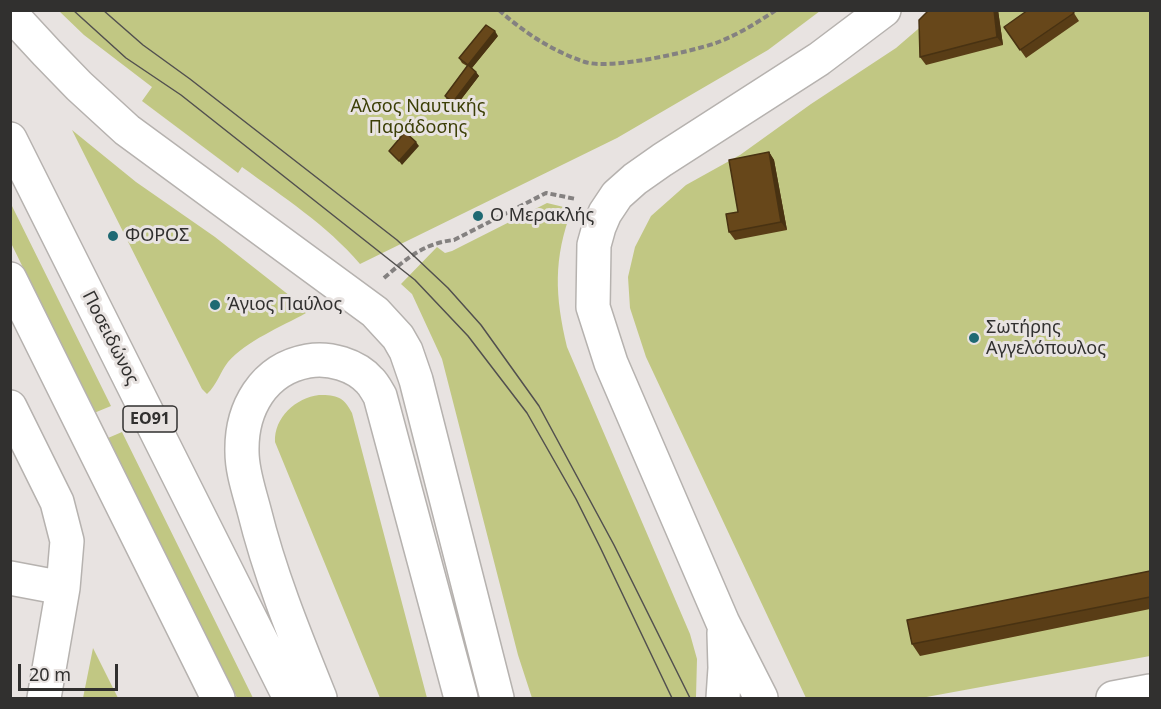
<!DOCTYPE html>
<meta charset="utf-8">
<style>
body{margin:0}
#map{position:relative;width:1161px;height:709px;overflow:hidden;background:#e8e3e1;font-family:"Noto Sans",sans-serif}
canvas{display:block}
.frame{position:absolute;inset:0;border:12px solid #31302f;pointer-events:none}
.scale{position:absolute;left:18px;top:664px;width:100px;height:27px;box-sizing:border-box;border:3px solid #31302f;border-top:0;padding-left:8px;font-size:18px;line-height:21px;white-space:nowrap;color:#31302f;-webkit-text-stroke:4px #e8e3e1;paint-order:stroke}
</style>
<div id="map">
<canvas width="1161" height="709"></canvas>
<div class="frame"></div>
<div class="scale">20 m</div>
</div>
<script>
const c = document.querySelector('canvas').getContext('2d');
c.lineJoin = 'round';
function paint(path, color) { c.fillStyle = color; c.fill(path, 'evenodd'); }
function stroke(path, color, width, dash) { c.strokeStyle = color; c.lineWidth = width; c.lineCap = dash ? 'butt' : 'round'; c.setLineDash(dash || []); c.stroke(path); }
function label(font, color, halo, rows, align = 'center') {
  c.font = font + ' "Noto Sans",sans-serif'; c.lineWidth = 6; c.setLineDash([]); c.textBaseline = 'middle'; c.strokeStyle = halo; c.fillStyle = color; for (const [text, x, y, turn = 0] of rows) {
    c.save(); c.translate(x, y); c.rotate((+turn || 0) * Math.PI / 180); c.textAlign = isNaN(turn) ? turn : align; if (halo) c.strokeText(text, 0, 0); c.fillText(text, 0, 0); c.restore();
  }
}
const green = new Path2D(`
 M 59,11 L 820,11 L 768,50 L 617,138 L 360,264 C 327,225 283,197 242,167 L 238,173 L 142,101 L 152,87 L 84,35 Z
 M 939,11 L 1150,11 L 1150,656 L 921,698 L 806,698 L 646,357 L 630,308 L 628,277 L 635,247 L 651,216 L 686,185 L 740,155 L 811,104 L 896,48 Z
 M 72,130 L 136,182 L 215,237 L 299,303 L 306,313 C 281,327 246,341 228,362 C 220,372 217,385 207,394 L 202,389 Z
 M 10,202 L 111,406 L 94,413 L 11,243 Z
 M 547,203 L 572,209 C 553,259 555,296 567,347 L 690,634 L 697,659 L 696,697 L 694,698 L 532,698 L 518,655 L 442,359 L 412,294 L 401,284 L 437,247 L 445,253 L 452,251 Z
 M 319,395 C 337,395 344,397 352,413 L 427,698 L 380,698 L 275,442 C 274,417 296,398 319,395 Z
 M 122,432 L 253,698 L 237,698 L 108,438 Z
 M 93,648 L 118,698 L 83,698 Z`);
const path = new Path2D(`
 M 499,10 C 523,32 554,52 585,62 C 611,70 689,52 716,43 C 737,35 757,23 776,10
 M 384,278 C 406,259 424,243 454,240 L 546,193 L 576,199`);
const minor = new Path2D(`
 M 10,407 L 57,502 L 67,541 L 63,588 L 44,698
 M 10,578 L 63,588
 M 723,698 L 725,668 L 724,633
 M 761,698 L 723,623 L 611,363 L 593,307 L 594,245 L 599,227 L 605,213 L 617,195 L 635,179 L 662,160 L 819,59 L 884,10
 M 1113,698 L 1150,691`);
const highway = new Path2D(`
 M 10,13 L 47,53 L 79,86 L 127,130 L 375,312 L 398,337 L 406,351 L 416,380 L 497,698
 M 10,139 L 290,698
 M 10,279 L 218,698
 M 320,698 C 295,636 270,575 254,510 C 249,491 242,471 242,452 C 241,409 263,369 308,361 C 329,357 356,365 370,381 C 374,385 377,391 380,396 L 461,698`);
const tram = new Path2D(`
 M 73,10 L 126,58 L 181,95 L 415,280 L 468,336 L 527,413 L 576,499 L 600,547 L 672,698
 M 103,10 L 143,45 L 190,79 L 397,240 L 448,288 L 481,325 L 539,406 L 614,545 L 690,698`);
const wall = new Path2D(`
 M 929,10 L 998,10 L 1003,45 L 926,65 L 920,57 Z
 M 1072,10 L 1079,21 L 1026,58 L 1004,27 Z
 M 498,36 L 472,68 L 479,76 L 456,106 L 447,100 L 445,96 L 467,66 L 462,63 L 459,58 Z
 M 769,152 L 774,160 L 787,230 L 735,240 L 729,232 Z
 M 1150,571 L 1150,609 L 920,656 L 912,644 Z`);
const shadedWall = new Path2D(`
 M 994,10 L 998,10 L 1003,45 L 997,37 Z
 M 495,31 L 498,36 L 471,69 L 468,65 Z
 M 476,72 L 479,76 L 456,106 L 453,102 Z
 M 416,142 L 419,146 L 402,165 L 399,161 Z
 M 769,152 L 774,160 L 787,230 L 781,222 Z`);
const building = new Path2D(`
 M 929,10 L 994,10 L 997,37 L 920,57 L 919,20 Z
 M 1028,10 L 1072,10 L 1074,13 L 1020,50 L 1004,27 Z
 M 486,25 L 495,31 L 468,65 L 459,58 Z
 M 468,65 L 476,72 L 453,102 L 445,96 Z
 M 405,132 L 416,142 L 399,161 L 389,151 Z
 M 769,152 L 781,222 L 729,232 L 726,214 L 738,212 L 729,160 Z
 M 1150,571 L 1150,597 L 912,644 L 907,620 Z`);
const markers = [
 [478,216,6,"#1f6973"],
 [113,236,6,"#1f6973"],
 [215,305,6,"#1f6973"],
 [974,338,6,"#1f6973"]
];
const shields = [
 [150,419,54]
];
const shieldNames = [
 ["ΕΟ91",150,419]
];
const parkNames = [
 ["Αλσος Ναυτικής",418,107],
 ["Παράδοσης",418,128]
];
const poiNames = [
 ["Ο Μερακλής",490,216],
 ["ΦΟΡΟΣ",125,236],
 ["Άγιος Παύλος",227,305],
 ["Σωτήρης",986,328],
 ["Αγγελόπουλος",986,349]
];
const streetNames = [
 ["Ποσειδώνος",110,338,63]
];
paint(green, '#c1c783');
stroke(minor, '#b6b2af', 36);
stroke(highway, '#b6b2af', 36);
stroke(path, '#848180', 4, [6, 3]);
stroke(minor, '#fff', 33);
stroke(highway, '#fff', 33);
stroke(tram, '#52504f', 1.5);
paint(wall, '#593d16');
paint(shadedWall, '#483212');
paint(building, '#67471a');
stroke(building, '#483212', 1.5);
for (const [x, y, r, color] of markers) { const dot = new Path2D(); dot.arc(x, y, r, 0, 2 * Math.PI); c.fillStyle = color; c.fill(dot); stroke(dot, '#e8e3e1', 2); }
for (const [x, y, w] of shields) { const box = new Path2D(); box.roundRect(x - w / 2, y - 13, w, 26, 4.5); c.fillStyle = '#e8e3e1'; c.fill(box); stroke(box, '#31302f', 1.5); }
label('bold 16px', '#31302f', null, shieldNames);
label('18px', '#3c3f06', '#e8e3e1', parkNames);
label('18px', '#31302f', '#e8e3e1', poiNames, 'left');
label('18px', '#31302f', '#e8e3e1', streetNames);
</script>
